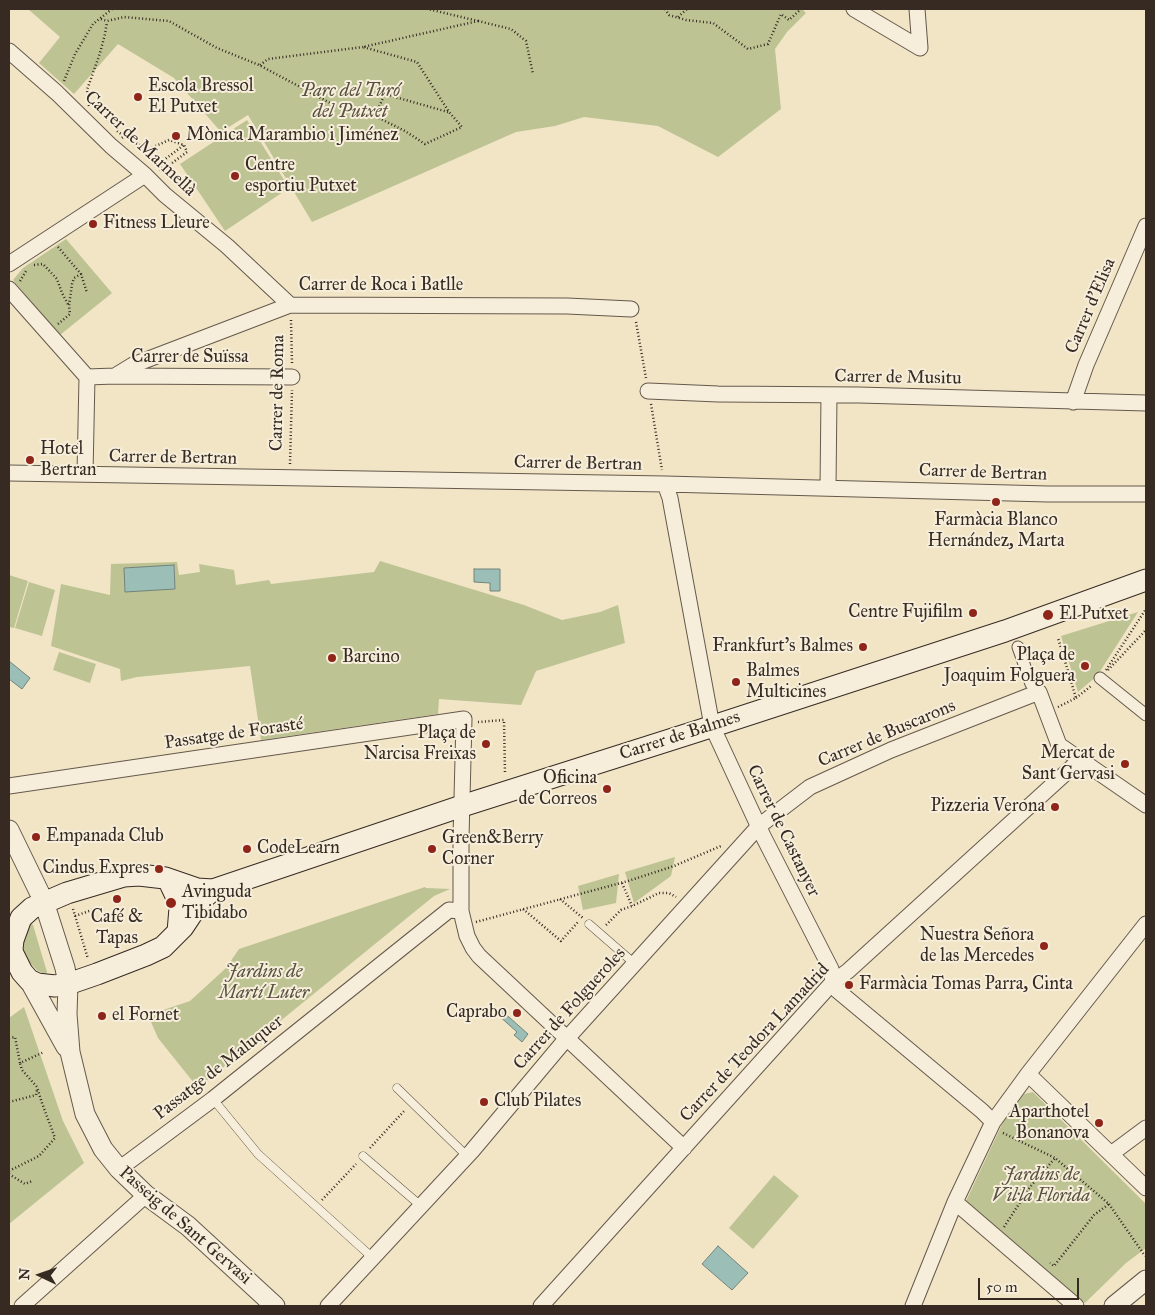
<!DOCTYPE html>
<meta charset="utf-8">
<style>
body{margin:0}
#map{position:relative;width:1155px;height:1315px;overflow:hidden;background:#f1e5c6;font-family:"IM FELL Great Primer",serif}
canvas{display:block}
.frame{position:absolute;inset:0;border:10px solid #362a23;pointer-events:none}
.north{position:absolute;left:15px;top:1250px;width:50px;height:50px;-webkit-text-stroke:4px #f6eeda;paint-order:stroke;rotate:273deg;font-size:14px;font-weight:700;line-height:20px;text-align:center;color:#362a23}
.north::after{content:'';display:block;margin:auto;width:18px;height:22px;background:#362a23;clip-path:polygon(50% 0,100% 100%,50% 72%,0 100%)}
.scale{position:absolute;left:978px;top:1278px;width:101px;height:22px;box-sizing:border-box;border:2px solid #362a23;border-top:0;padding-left:6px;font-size:15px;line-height:18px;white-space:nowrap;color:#362a23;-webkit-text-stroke:4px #f6eeda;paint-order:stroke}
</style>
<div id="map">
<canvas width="1155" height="1315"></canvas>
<div class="frame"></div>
<div class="north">N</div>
<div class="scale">50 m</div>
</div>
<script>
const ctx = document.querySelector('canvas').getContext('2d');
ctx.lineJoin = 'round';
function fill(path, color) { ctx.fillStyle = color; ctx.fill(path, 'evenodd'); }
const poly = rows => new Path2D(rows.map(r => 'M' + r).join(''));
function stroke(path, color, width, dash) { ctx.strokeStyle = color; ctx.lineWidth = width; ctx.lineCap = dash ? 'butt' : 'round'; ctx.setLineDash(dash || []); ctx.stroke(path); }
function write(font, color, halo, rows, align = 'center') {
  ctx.font = font + ' "IM FELL Great Primer",serif'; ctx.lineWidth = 4; ctx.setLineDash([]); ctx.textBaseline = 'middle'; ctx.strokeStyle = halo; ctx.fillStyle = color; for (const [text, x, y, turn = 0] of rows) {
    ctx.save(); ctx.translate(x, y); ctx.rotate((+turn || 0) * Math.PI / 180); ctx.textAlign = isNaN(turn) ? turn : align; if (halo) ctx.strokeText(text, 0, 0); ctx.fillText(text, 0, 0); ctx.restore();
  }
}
fill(poly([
 [28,9,802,9,806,13,787,32,775,49,781,109,718,157,658,126,584,117,555,126,516,132,312,222,248,115,221,132,174,78,118,44,74,94,39,63,60,37],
 [247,120,289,188,225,231,180,164],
 [66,239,112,293,60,335,13,280,23,268],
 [380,561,524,605,562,620,600,612,618,605,625,643,536,671,521,705,439,699,438,714,261,740,250,666,137,677,121,681,120,669,51,646,61,584,110,595,111,564,177,562,179,575,200,572,199,564,234,570,236,585,269,580,271,584,374,572],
 [9,575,28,581,14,628,9,627],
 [29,582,55,590,42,636,15,628],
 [1138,612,1097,676,1078,692,1061,636],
 [59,652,96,664,90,683,53,670],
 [675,857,671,876,634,903,625,872],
 [619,874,616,903,583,910,578,886],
 [425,887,426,888,450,889,434,896,198,1088,158,1038,148,1015,190,1001,226,968,239,949],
 [31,923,33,925,47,972,46,974,38,971,29,962,24,954,23,944,27,929],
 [24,1007,63,1121,84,1163,9,1224,9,1018],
 [1033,1092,1146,1204,1146,1248,1126,1263,1085,1303,966,1201,1005,1118,1024,1094],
 [774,1175,799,1196,753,1249,729,1228]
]), '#bdc393');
const water = poly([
 [174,565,175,589,125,592,124,568,174,565],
 [474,569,500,569,500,591,490,591,490,583,474,582,474,569],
 [9,661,30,678,22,689,9,679,9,661],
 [501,1010,528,1034,522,1042,514,1035,517,1032,497,1014,501,1010],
 [718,1246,748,1273,732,1290,702,1264,718,1246]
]);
fill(water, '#9bbfb7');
stroke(water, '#73837c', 1);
const service = poly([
 [589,924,635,964],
 [397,1088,467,1156],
 [213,1099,258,1154,374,1259],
 [363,1156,421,1206]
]);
const pedestrian = poly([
 [1018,647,1031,684,1039,692],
 [1100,678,1146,715]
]);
const minor = poly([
 [854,9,920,48],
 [917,9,920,48],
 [9,51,57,93,111,146,145,175,165,195,227,246,290,305],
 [9,264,145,175],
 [9,289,87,377],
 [115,376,133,365,290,305,567,306,631,309],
 [87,377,115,376,292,377],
 [648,391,718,394,859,395,1146,403],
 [1073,402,1086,365,1146,226],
 [9,473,665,484,1048,494,1146,494],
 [85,474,87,377],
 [665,484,670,498,712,726,763,836,831,969,833,982,838,991,982,1111,993,1122],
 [828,488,829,395],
 [9,786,464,719,461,838,461,911,467,936,473,948,479,956,684,1148],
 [1028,1074,1146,1188],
 [1111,1154,1146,1128],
 [119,1169,213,1099,449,910,461,911],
 [955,1202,1076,1306],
 [22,1306,146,1195],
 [328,1306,472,1151,561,1045,759,826,810,787,891,750,1039,692,1059,745,1146,805],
 [541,1306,833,982,848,971,1080,760],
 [913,1306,955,1202,993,1122,1028,1074,1146,924]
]);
const tertiary = poly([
 [9,830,44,902,65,968,68,984,67,1014,70,1052,85,1114,103,1149,119,1169,146,1195,188,1226,275,1306],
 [29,980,66,1047],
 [1114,1306,1146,1280]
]);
const secondary = poly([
 [168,879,178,900,180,908,178,932],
 [213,890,197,889,165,878,139,875,124,876,67,893,32,908,21,918,13,940,12,949,13,954,22,972,29,980,37,984,55,986,68,984,97,974,146,955,163,947,183,927,201,900,213,890,462,806,698,731,1005,631,1146,580]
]);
stroke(service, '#65594c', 9);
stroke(pedestrian, '#65594c', 13);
stroke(minor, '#65594c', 17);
stroke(tertiary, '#65594c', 21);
stroke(secondary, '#362a23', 23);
stroke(poly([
 [665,9,669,15,686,20,713,23,748,49,768,44,781,14,789,20,801,9],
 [678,17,687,9],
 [101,19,107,21,124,17,169,21,217,48,259,65,334,105,375,116,405,131,425,144,462,127,449,112,417,62,363,47,478,21,428,9],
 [478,21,511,29,526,41,533,74],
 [260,65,268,59,363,47],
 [64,81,75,54,93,24,112,9],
 [89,106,87,90,100,53,105,34,107,22],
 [375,116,384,96,388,95,448,112],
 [104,117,119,130],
 [117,131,124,136,122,138],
 [125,135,133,142,149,149,169,140,184,145,187,152,160,172],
 [160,171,164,160,184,145],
 [58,247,81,274,87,293],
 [34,265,43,264,57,279,62,293,69,306],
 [20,281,26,271],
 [291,320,292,364],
 [636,322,646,378],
 [58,324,70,314,69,306,72,284,74,278,81,274],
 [651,404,662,470],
 [290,464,292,390],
 [1106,670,1146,609],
 [1108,670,1146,630],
 [1076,698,1091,686],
 [1058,707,1076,698,1058,638],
 [478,722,504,720,505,774],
 [622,883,632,906],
 [560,899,583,918],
 [73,909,88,959],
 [523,909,561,941,578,922],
 [75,916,95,909],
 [476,922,628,881,674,866,721,846],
 [606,925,621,910,632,906,659,893,669,893,676,897],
 [9,1038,15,1037,20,1063,44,1052],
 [9,1102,36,1095,37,1089],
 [1003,1133,1055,1158],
 [370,1148,405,1110],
 [9,1171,39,1156,55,1138,42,1103,37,1087,22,1070,20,1063],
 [9,1174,25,1184,32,1181],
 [322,1200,356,1164],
 [1109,1204,1145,1256],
 [1004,1227,1030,1187,1055,1158,1109,1204,1094,1215,1054,1266,1050,1263]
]), '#362a23', 2.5, [1, 2.5]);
stroke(service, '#f6eeda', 8);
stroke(pedestrian, '#f6eeda', 11);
stroke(minor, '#f6eeda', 15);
stroke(tertiary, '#f6eeda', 19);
stroke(secondary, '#f6eeda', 21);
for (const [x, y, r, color] of [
 [138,97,5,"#8f2418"],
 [176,136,5,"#8f2418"],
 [235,176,5,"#8f2418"],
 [93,224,5,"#8f2418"],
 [30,460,5,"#8f2418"],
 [996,502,5,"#8f2418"],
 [973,613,5,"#8f2418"],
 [1048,615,6,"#8f2418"],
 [863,647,5,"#8f2418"],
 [332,658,5,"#8f2418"],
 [1085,666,5,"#8f2418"],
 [736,682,5,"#8f2418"],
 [486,744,5,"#8f2418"],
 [1125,764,5,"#8f2418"],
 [607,789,5,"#8f2418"],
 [1055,807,5,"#8f2418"],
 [36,837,5,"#8f2418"],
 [247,849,5,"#8f2418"],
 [432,849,5,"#8f2418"],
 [159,869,5,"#8f2418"],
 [117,899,5,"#8f2418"],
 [171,903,6,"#8f2418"],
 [1044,946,5,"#8f2418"],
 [849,985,5,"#8f2418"],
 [517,1013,5,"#8f2418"],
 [102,1016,5,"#8f2418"],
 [484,1102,5,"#8f2418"],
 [1099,1123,5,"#8f2418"]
]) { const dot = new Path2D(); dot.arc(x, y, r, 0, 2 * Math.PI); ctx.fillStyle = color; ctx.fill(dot); stroke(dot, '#f6eeda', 2); }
write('18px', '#362a23', '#f6eeda', [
 ["Escola Bressol",148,87],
 ["El Putxet",148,108],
 ["Mònica Marambio i Jiménez",186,136],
 ["Centre",245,166],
 ["esportiu Putxet",245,187],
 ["Fitness Lleure",103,224],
 ["Hotel",40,450],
 ["Bertran",40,471],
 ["Farmàcia Blanco",996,521,"center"],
 ["Hernández, Marta",996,542,"center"],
 ["Centre Fujifilm",963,613,"right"],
 ["El Putxet",1059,615],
 ["Frankfurt's Balmes",853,647,"right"],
 ["Plaça de",1075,656,"right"],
 ["Joaquim Folguera",1075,677,"right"],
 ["Barcino",342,658],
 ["Balmes",746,672],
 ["Multicines",746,693],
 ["Plaça de",476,734,"right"],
 ["Narcisa Freixas",476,755,"right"],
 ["Mercat de",1115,754,"right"],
 ["Sant Gervasi",1115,775,"right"],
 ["Oficina",597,779,"right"],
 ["de Correos",597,800,"right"],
 ["Pizzeria Verona",1045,807,"right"],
 ["Empanada Club",46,837],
 ["Green&Berry",442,839],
 ["Corner",442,860],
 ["CodeLearn",257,849],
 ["Cindus Expres",149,869,"right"],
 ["Avinguda",182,893],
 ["Tibidabo",182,914],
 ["Café &",117,918,"center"],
 ["Tapas",117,939,"center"],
 ["Nuestra Señora",1034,936,"right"],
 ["de las Mercedes",1034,957,"right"],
 ["Farmàcia Tomas Parra, Cinta",859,985],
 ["Caprabo",507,1013,"right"],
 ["el Fornet",112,1016],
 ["Club Pilates",494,1102],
 ["Aparthotel",1089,1113,"right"],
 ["Bonanova",1089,1134,"right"]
], 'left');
write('italic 18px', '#58503f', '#f6eeda', [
 ["Parc del Turó",350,92],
 ["del Putxet",350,113],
 ["Jardins de",264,973],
 ["Martí Luter",264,994],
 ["Jardins de",1041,1176],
 ["Vil·la Florida",1041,1197]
]);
write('18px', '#362a23', '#f6eeda', [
 ["Carrer de Marmellà",140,144,43],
 ["Carrer de Roca i Batlle",381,286],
 ["Carrer d'Elisa",1091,306,-67],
 ["Carrer de Suïssa",190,358],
 ["Carrer de Musitu",898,378,1],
 ["Carrer de Roma",278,393,-89],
 ["Carrer de Bertran",173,458,1],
 ["Carrer de Bertran",578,464,1],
 ["Carrer de Bertran",983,473,2],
 ["Passatge de Forasté",234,734,-8],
 ["Carrer de Buscarons",887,734,-23],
 ["Carrer de Balmes",680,736,-18],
 ["Carrer de Castanyer",783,831,64],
 ["Carrer de Folgueroles",570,1009,-48],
 ["Carrer de Teodora Lamadrid",755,1043,-47],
 ["Passatge de Maluquer",219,1068,-38],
 ["Passeig de Sant Gervasi",185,1226,41]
]);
</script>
